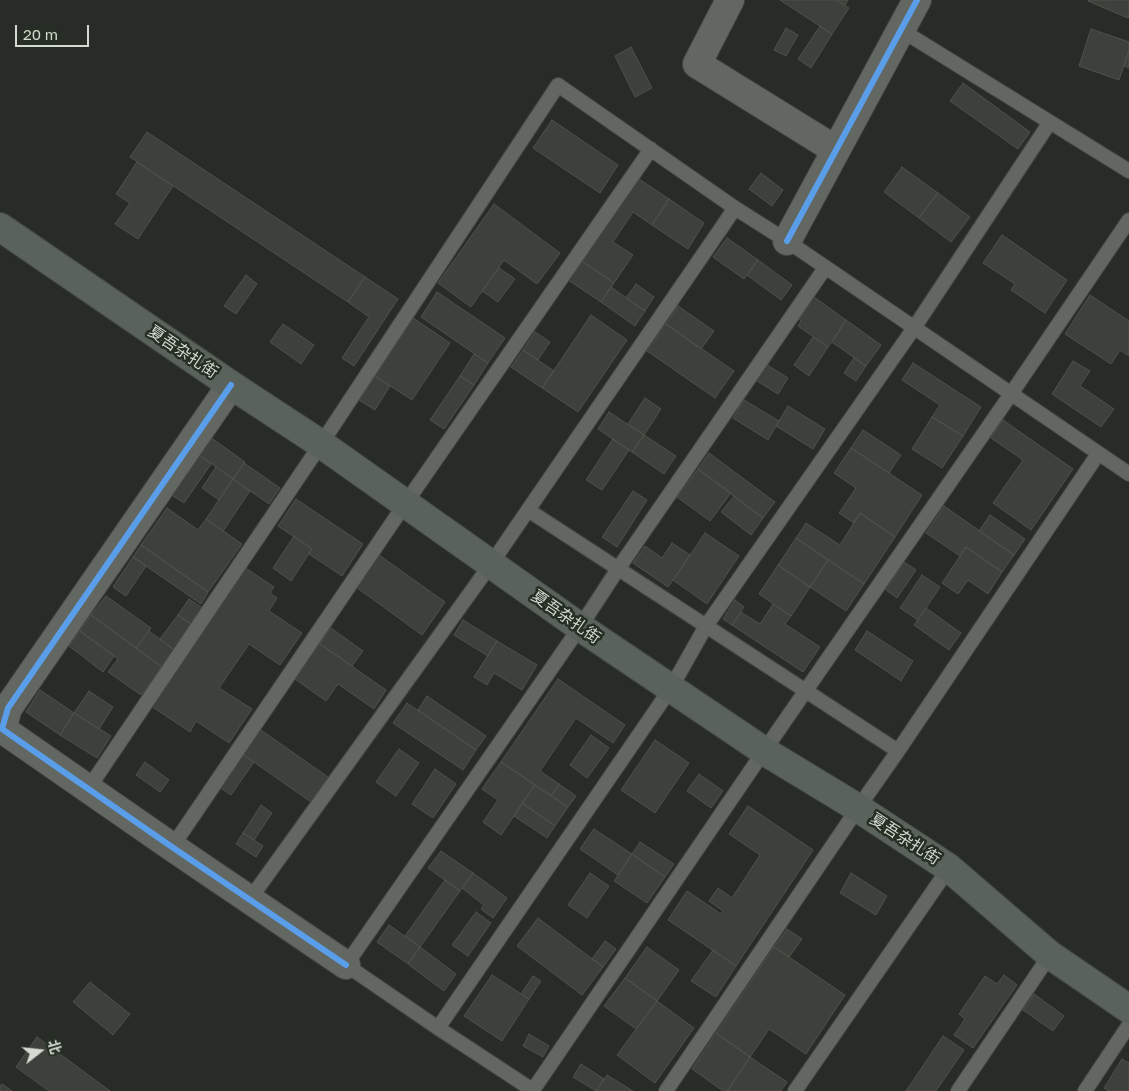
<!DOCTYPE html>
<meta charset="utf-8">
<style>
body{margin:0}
#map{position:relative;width:1129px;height:1091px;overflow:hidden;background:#272c26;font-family:"Golos Text","Noto Sans SC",sans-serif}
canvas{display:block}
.north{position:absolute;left:15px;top:1026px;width:50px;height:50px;-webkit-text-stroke:4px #262f23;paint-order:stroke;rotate:74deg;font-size:14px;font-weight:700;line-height:20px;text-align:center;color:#d4dad2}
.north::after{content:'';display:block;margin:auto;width:18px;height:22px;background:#d4dad2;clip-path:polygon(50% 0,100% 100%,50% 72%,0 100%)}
.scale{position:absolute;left:15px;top:25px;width:74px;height:22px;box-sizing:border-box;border:2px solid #d4dad2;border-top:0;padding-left:6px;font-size:15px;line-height:18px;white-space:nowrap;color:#d4dad2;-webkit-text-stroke:4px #262f23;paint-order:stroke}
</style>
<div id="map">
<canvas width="1129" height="1091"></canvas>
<div class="north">北</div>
<div class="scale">20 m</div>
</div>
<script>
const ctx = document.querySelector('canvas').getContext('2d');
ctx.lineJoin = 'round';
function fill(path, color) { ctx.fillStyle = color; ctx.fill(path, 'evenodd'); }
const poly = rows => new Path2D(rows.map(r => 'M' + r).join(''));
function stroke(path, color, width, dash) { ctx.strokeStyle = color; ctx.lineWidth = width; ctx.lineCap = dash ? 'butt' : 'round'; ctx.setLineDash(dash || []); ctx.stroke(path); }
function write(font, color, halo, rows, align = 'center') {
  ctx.font = font + ' "Golos Text","Noto Sans SC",sans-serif'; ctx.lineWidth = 5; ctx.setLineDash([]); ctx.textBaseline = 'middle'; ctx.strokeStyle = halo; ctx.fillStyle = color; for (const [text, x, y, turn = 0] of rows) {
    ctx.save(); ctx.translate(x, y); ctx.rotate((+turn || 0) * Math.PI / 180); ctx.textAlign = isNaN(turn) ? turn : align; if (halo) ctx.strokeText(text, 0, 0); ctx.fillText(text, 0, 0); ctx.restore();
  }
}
const building = poly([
 [780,0,836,0,849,8,832,34,780,0],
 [836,0,848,0,845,5,836,0],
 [1089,0,1129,0,1129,15,1128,18,1088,1,1089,0],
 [820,26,832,34,811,68,798,59,820,26],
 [786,28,798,35,786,56,774,50,786,28],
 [1091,29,1129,42,1129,50,1119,80,1079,66,1091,29],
 [631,47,652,88,635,97,615,56,631,47],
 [1129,50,1129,68,1124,66,1129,50],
 [963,83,1030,132,1018,149,950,101,963,83],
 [552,120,618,165,600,193,533,148,552,120],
 [147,132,365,277,348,302,130,157,147,132],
 [137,162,173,186,138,239,115,224,130,203,116,194,137,162],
 [902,167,938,193,919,218,884,192,902,167],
 [761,173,783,190,772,206,749,189,761,173],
 [636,177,669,199,652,225,633,212,613,242,633,255,614,283,580,260,636,177],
 [938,193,970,217,951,242,919,218,938,193],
 [669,199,704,223,688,249,652,225,669,199],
 [494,204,560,253,537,284,504,260,471,307,438,283,494,204],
 [1002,235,1067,280,1045,313,1011,290,1015,284,983,263,1002,235],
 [727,238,758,260,744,279,713,257,727,238],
 [580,260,614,283,601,302,568,280,580,260],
 [758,260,792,285,781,300,747,275,758,260],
 [499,268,515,279,498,302,482,291,499,268],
 [246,275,257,284,236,314,224,306,246,275],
 [365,277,398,299,354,366,342,358,369,317,348,302,365,277],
 [636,284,654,297,645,311,626,298,636,284],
 [611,287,645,311,635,326,601,302,611,287],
 [437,292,505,338,488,363,421,317,437,292],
 [1090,295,1129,321,1129,356,1120,350,1111,364,1065,334,1090,295],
 [814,297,846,320,828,347,798,326,801,321,799,319,814,297],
 [678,306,714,331,701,349,666,324,678,306],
 [591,315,627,340,578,412,542,388,591,315],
 [413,318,450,343,412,400,375,376,413,318],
 [846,320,881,345,866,366,832,342,846,320],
 [283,324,314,345,301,364,270,342,283,324],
 [666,324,734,371,715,398,647,351,666,324],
 [535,332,550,342,538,360,523,350,535,332],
 [813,337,828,347,809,376,794,365,813,337],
 [523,350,554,371,542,388,511,367,523,350],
 [474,354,488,363,474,385,460,376,474,354],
 [854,358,866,366,856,381,844,373,854,358],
 [1073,361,1090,371,1080,386,1114,409,1101,427,1052,394,1073,361],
 [764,363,788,378,778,394,754,379,764,363],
 [913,363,981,407,963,436,932,417,940,405,902,380,913,363],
 [375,376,390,386,375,410,359,400,375,376],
 [460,376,474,385,444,429,430,420,460,376],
 [645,398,661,409,644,435,628,424,645,398],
 [744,400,779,421,768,440,733,418,744,400],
 [788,406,825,429,813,449,776,426,788,406],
 [609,412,644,435,632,452,598,429,609,412],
 [932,417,963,436,942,468,912,449,932,417],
 [1003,420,1073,469,1031,530,993,503,1023,460,991,438,1003,420],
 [863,430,901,455,889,473,851,448,863,430],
 [644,435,676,456,664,474,632,452,644,435],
 [210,437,245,462,233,479,198,454,210,437],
 [613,439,629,450,602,490,586,480,613,439],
 [851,448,922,495,895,537,860,513,854,523,839,513,856,488,834,473,851,448],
 [709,453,775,502,763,518,698,469,709,453],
 [198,454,211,464,184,503,170,494,198,454],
 [244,463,280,488,269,504,233,479,244,463],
 [216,467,233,479,219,500,202,488,216,467],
 [698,469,731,493,710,521,677,497,698,469],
 [233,479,250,491,223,531,206,519,233,479],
 [633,491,647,500,617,547,602,537,633,491],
 [734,496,763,518,751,535,721,512,734,496],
 [296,499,363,544,342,576,309,554,312,549,278,526,296,499],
 [944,506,1014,555,1002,572,966,547,960,556,926,533,944,506],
 [167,508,198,530,206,519,242,544,208,592,141,545,167,508],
 [860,513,895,537,864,584,796,538,806,523,840,545,860,513],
 [990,515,1025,539,1014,555,979,531,990,515],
 [705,533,739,556,707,604,673,580,705,533],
 [294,536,312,549,291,581,273,568,294,536],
 [796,538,828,560,810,587,778,565,796,538],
 [672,543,690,555,668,587,633,563,645,546,662,558,672,543],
 [141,545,208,592,201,604,133,557,141,545],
 [966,547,1002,572,988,594,968,580,958,594,942,583,966,547],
 [379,555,445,602,422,635,356,587,379,555],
 [133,557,146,566,126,596,113,587,133,557],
 [828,560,864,584,846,611,810,587,828,560],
 [904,562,916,570,897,598,886,590,904,562],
 [778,565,810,587,791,616,759,594,778,565],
 [244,567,274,587,270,593,277,598,269,611,302,633,280,665,249,644,219,688,252,709,229,743,196,721,190,732,151,706,244,567],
 [922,575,940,587,918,620,900,608,922,575],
 [106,596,151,628,136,648,91,615,106,596],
 [189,599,204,609,192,625,178,615,189,599],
 [735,600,744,607,732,625,723,619,735,600],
 [773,604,791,616,785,624,820,647,803,672,732,625,741,612,760,624,773,604],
 [926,608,961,633,949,650,914,625,926,608],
 [91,615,162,667,141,695,108,672,118,659,80,631,91,615],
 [178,615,192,625,174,650,160,639,178,615],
 [463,620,497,641,488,656,454,635,463,620],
 [331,628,363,651,352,666,320,644,331,628],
 [80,631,114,656,103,672,69,646,80,631],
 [149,631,174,650,162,667,136,648,149,631],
 [867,631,913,661,901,681,855,650,867,631],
 [497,641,537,665,522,690,494,673,487,685,474,677,497,641],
 [317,642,386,690,374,709,338,684,326,701,292,677,317,642],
 [558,679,625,725,613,743,576,718,540,771,559,784,551,796,501,762,558,679],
 [40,690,74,713,60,735,26,712,40,690],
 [89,691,113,707,99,729,74,713,89,691],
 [427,696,486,736,476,750,418,710,427,696],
 [407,703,476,750,463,770,393,723,407,703],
 [74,713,111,736,97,758,60,735,74,713],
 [258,728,328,777,311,802,241,753,258,728],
 [591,735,609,748,587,778,570,765,591,735],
 [655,740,689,763,655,813,621,790,655,740],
 [399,749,419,763,396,796,376,782,399,749],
 [241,753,254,762,231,795,218,786,241,753],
 [145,762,169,780,160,792,136,775,145,762],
 [501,762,535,785,501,835,483,822,498,800,482,789,501,762],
 [435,769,456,784,433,818,412,804,435,769],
 [699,774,723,791,711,808,687,791,699,774],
 [559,784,576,796,568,807,551,796,559,784],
 [535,785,568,807,555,826,522,803,535,785],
 [522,803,555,826,547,838,514,816,522,803],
 [261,805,272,813,254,840,243,833,261,805],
 [748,806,813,850,736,966,668,920,687,891,721,914,723,911,709,901,718,888,732,898,760,855,729,834,748,806],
 [594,829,632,854,618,875,580,849,594,829],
 [243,833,263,846,256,857,236,844,243,833],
 [640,842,674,864,665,877,632,854,640,842],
 [441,851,473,873,460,891,428,868,441,851],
 [632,854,665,877,647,903,614,881,632,854],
 [473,873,507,898,493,918,481,909,484,905,462,888,473,873],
 [590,873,609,886,587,918,568,905,590,873],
 [851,873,887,896,876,915,840,893,851,873],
 [445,880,460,891,420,947,405,936,445,880],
 [476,912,491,923,468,956,452,945,476,912],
 [538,918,603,967,582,995,517,946,538,918],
 [389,925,420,947,408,964,377,942,389,925],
 [787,929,802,939,789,957,774,947,787,929],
 [605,941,616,949,603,967,592,959,605,941],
 [420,947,456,974,444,991,408,964,420,947],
 [647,947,679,970,657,1001,625,978,647,947],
 [774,947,845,995,806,1054,769,1029,750,1057,716,1033,774,947],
 [713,950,736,966,716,997,691,981,713,950],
 [492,975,529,999,502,1041,464,1016,492,975],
 [1004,975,1017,985,973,1048,954,1035,965,1019,959,1014,985,976,997,984,1004,975],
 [533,976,541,981,529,999,521,994,533,976],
 [625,978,657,1001,636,1029,604,1006,625,978],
 [90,982,130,1014,113,1035,73,1002,90,982],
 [1034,994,1064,1016,1053,1031,1023,1010,1034,994],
 [657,1001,694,1028,655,1083,617,1055,657,1001],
 [716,1033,750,1057,727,1091,723,1091,692,1069,716,1033],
 [529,1034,549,1046,543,1057,523,1046,529,1034],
 [943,1036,964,1050,936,1091,906,1091,943,1036],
 [37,1037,110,1091,49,1091,16,1067,37,1037],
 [750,1057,787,1082,781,1091,727,1091,750,1057],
 [1122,1059,1129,1063,1129,1091,1108,1091,1104,1088,1122,1059],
 [581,1064,604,1079,596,1091,573,1077,581,1064],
 [607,1075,633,1091,596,1091,607,1075],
 [2,1084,12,1091,0,1091,0,1087,2,1084]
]);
fill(building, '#3e413b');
stroke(building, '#4f514b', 1);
const service = poly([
 [901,30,1129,171],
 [528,510,898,751],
 [88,789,321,444,558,85,735,208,787,241,1129,474],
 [172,847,405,504,651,149],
 [250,899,491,564,735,208],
 [438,1028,671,688,706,626,914,328,1050,122],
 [533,1090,764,751,1011,394,1129,220],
 [534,1091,438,1028,346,965,580,627,618,569,825,268],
 [666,1091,858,808,898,751,1098,454],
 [795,1091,949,868],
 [958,1091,1050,955],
 [1085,1091,1129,1025]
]);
const minor = poly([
 [730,0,697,64,836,150],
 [787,241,917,0],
 [231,385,8,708,2,729,172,847,346,965]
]);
const secondary = poly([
 [0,227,231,385,321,444,580,627,764,751,858,808,949,868,1050,955,1129,1009]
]);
stroke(service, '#444742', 16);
stroke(minor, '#444742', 30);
stroke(secondary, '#444742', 30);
stroke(service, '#636762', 14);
stroke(minor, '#636762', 28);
stroke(secondary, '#5a625c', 28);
stroke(poly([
 [787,241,917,0],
 [231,385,8,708,2,729,172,847,346,965]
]), '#5a9eea', 6);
write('16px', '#d4dad2', '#262f23', [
 ["夏吾杂扎街",183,352,34],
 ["夏吾杂扎街",566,617,35],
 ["夏吾杂扎街",905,839,33]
]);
</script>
